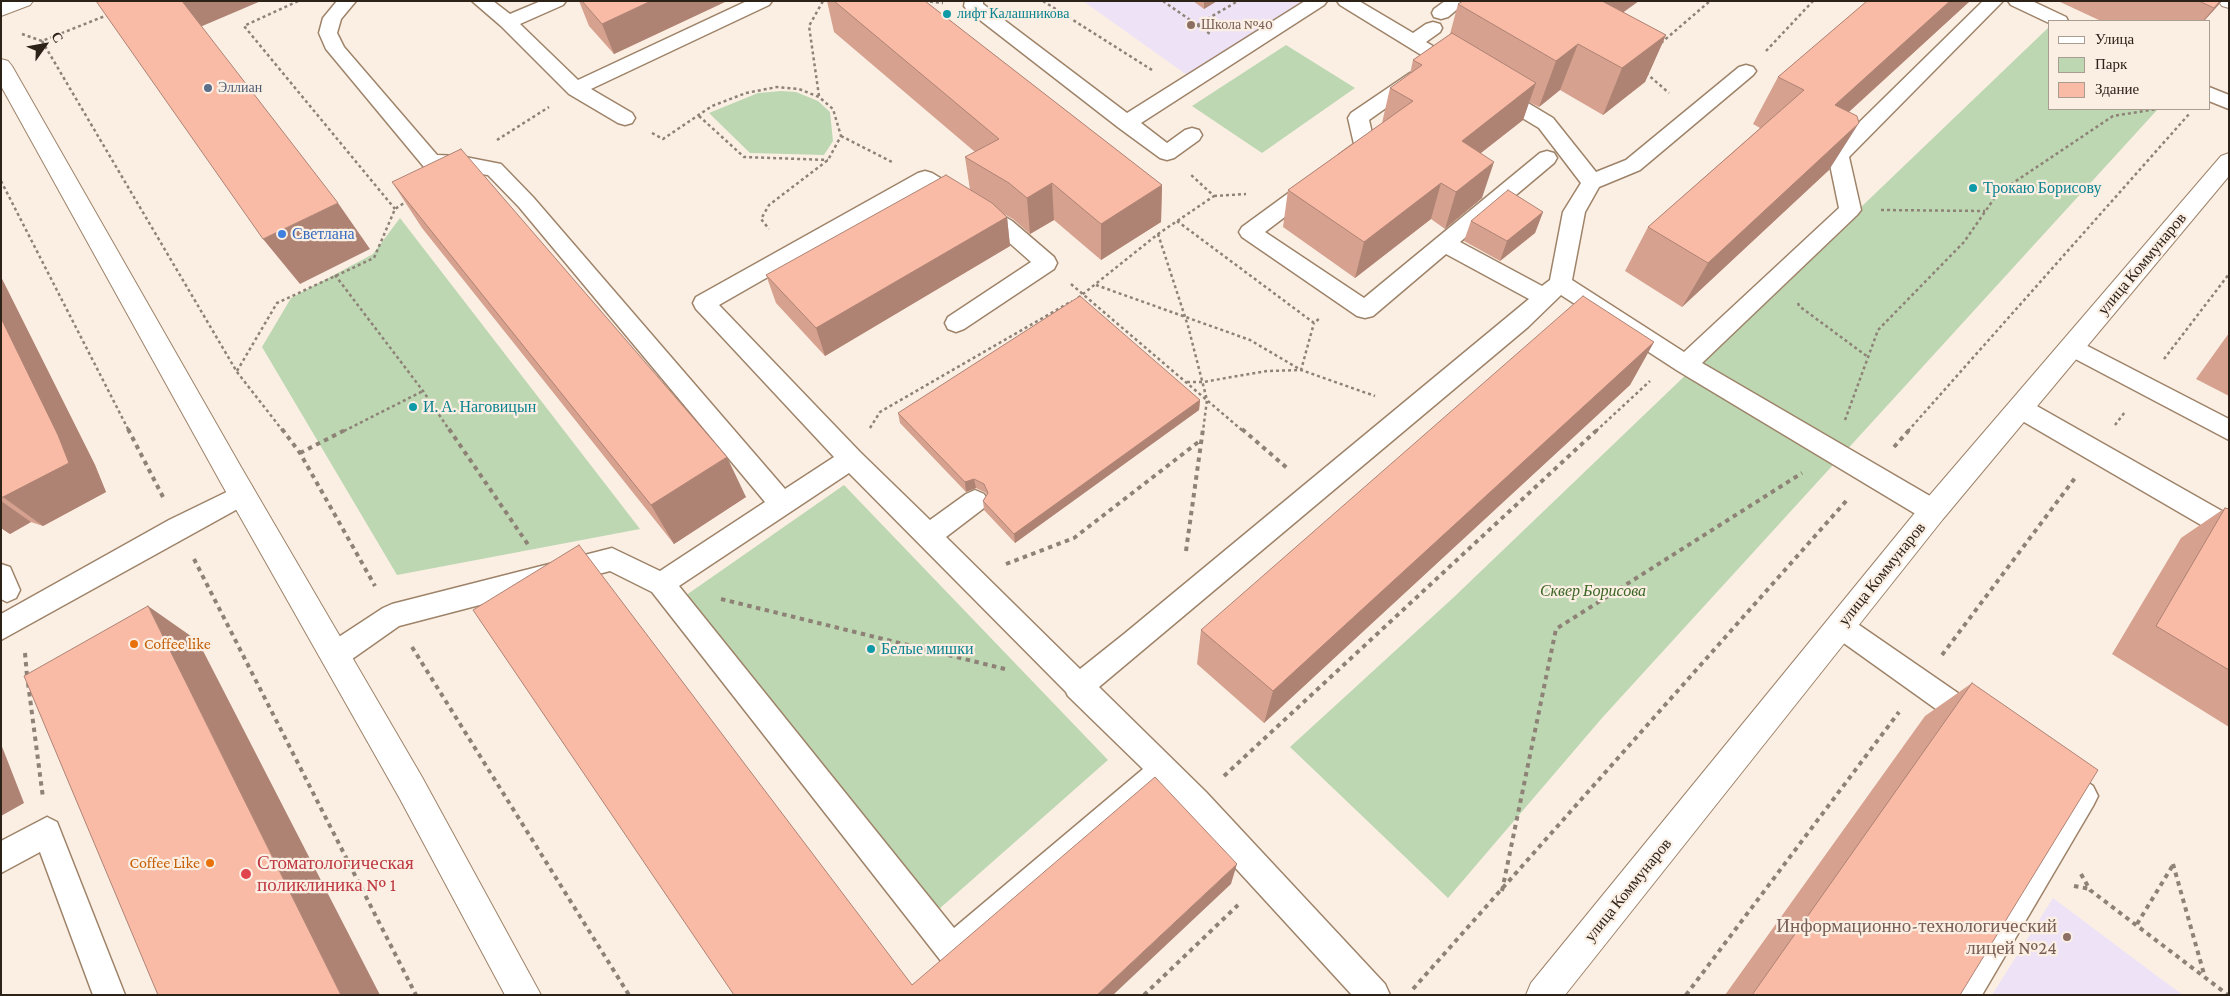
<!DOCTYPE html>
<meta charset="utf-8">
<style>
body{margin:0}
#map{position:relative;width:2230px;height:996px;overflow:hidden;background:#fbefe4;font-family:"Crimson Pro",serif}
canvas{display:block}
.frame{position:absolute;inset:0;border:2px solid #2d2217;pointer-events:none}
.legend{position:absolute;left:2048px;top:20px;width:162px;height:90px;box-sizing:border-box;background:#fbefe4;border:1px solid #a99d92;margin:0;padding:6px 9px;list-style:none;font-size:15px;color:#2d2217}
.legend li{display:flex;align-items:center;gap:10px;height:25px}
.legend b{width:25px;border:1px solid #a99d92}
.north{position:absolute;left:20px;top:20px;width:50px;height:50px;-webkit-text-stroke:4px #fbefe4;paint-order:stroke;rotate:58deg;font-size:14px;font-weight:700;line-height:20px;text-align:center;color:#2d2217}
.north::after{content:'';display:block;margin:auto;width:18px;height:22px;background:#2d2217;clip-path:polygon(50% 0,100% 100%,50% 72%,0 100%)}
</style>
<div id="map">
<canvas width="2230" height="996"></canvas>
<div class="frame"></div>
<ul class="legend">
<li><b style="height:6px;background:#fff"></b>Улица</li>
<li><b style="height:14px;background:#bdd7b2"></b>Парк</li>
<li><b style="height:14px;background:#f9bba6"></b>Здание</li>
</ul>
<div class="north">С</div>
</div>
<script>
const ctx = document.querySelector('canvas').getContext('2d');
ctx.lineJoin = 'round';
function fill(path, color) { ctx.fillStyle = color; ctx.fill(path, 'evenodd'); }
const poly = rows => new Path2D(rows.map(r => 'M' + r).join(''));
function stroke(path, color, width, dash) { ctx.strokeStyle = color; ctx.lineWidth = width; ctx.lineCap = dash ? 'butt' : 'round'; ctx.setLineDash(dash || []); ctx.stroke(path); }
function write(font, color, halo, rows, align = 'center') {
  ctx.font = font + ' "Crimson Pro",serif'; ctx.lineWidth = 4.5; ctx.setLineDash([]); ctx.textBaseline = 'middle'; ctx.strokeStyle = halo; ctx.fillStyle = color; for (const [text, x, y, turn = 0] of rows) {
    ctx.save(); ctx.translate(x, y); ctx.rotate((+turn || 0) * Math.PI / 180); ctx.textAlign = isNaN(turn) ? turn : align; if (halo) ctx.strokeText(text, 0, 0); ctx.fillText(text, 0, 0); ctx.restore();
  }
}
fill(poly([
 [1083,1,1304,1,1187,75],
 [2053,898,2157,976,2183,995,1992,995]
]), '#eee2f7');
fill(poly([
 [2049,27,2049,109,2158,109,1602,718,1448,898,1290,747,1454,597],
 [1286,45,1355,88,1262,153,1192,106],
 [781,91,796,92,818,101,830,112,833,141,824,155,750,153,709,113,758,93],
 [400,218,640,529,397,575,262,347,291,298,373,254],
 [844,485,1108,760,939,909,682,598]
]), '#bdd7b2');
const lane = poly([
 [337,1,356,1,341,19,337,33,344,47,437,155,460,156,501,164,533,197,785,489,834,457,696,309,693,303,696,297,918,173,925,171,932,173,1012,221,1054,257,1057,263,1054,269,964,329,956,332,948,329,945,323,948,317,1031,262,996,231,925,187,719,305,860,452,930,520,966,494,975,490,984,494,988,501,984,508,946,537,1080,669,1124,634,1529,299,1446,254,1373,316,1365,318,1357,316,1242,237,1239,232,1242,227,1305,181,1312,179,1319,181,1322,186,1319,191,1265,232,1364,298,1540,153,1547,151,1554,153,1557,158,1554,163,1460,242,1542,286,1550,280,1563,212,1581,183,1539,128,1489,98,1486,93,1489,88,1496,87,1503,88,1553,118,1596,172,1626,160,1739,67,1746,65,1753,67,1756,71,1753,75,1640,170,1599,187,1585,212,1572,280,1684,352,1839,208,1828,155,1831,150,1983,1,2003,1,1849,157,1861,210,1857,215,1702,363,1942,503,1946,511,1942,519,1933,522,1924,519,1678,371,1561,295,1528,327,1099,687,1206,792,1385,984,1390,995,1352,995,1163,789,963,961,952,966,941,961,652,592,610,571,399,626,345,664,335,667,325,664,321,655,325,646,383,608,392,604,612,548,660,571,765,502,519,207,488,175,424,167,326,49,319,33,323,18,337,1],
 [849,473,1066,692,1068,696,1143,769,954,928,679,586,849,473],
 [472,1,493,1,510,14,541,1,566,1,563,5,520,24,578,80,747,1,772,1,769,5,591,89,632,113,635,118,632,123,625,125,618,123,569,94,501,26,472,1],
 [965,1,983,1,983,4,1127,113,1305,1,1327,1,1324,5,1141,123,1167,143,1185,130,1192,128,1199,130,1202,135,1199,140,1174,158,1167,160,1160,158,1119,128,967,10,964,6,965,1],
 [1337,1,1359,1,1413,33,1426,24,1433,22,1440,24,1442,28,1440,32,1426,42,1463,64,1466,68,1463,72,1456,74,1449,72,1340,5,1337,1],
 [1445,1,1467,1,1448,17,1441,19,1434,17,1432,13,1434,9,1445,1],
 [2008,1,2032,1,2066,17,2068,21,2049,21,2049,23,2011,5,2008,1],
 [1417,71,1424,73,1427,77,1424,81,1369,120,1375,146,1372,151,1353,165,1346,167,1339,165,1336,160,1339,155,1354,144,1348,118,1351,113,1410,73,1417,71],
 [2209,87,2229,95,2229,109,2209,101,2209,87],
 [2072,338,2229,419,2229,440,2064,353,2061,347,2064,341,2072,338],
 [2020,399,2028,401,2229,515,2229,539,2220,536,2012,415,2008,408,2012,401,2020,399],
 [243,484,252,487,255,494,252,501,1,640,1,614,169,520,243,484],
 [1,564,10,567,20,590,16,598,7,602,1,599,1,564],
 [1840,614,1849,618,1984,711,1988,720,1984,729,1974,733,1964,729,1831,634,1827,626,1831,618,1840,614],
 [2056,763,2066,767,2093,786,2098,796,2093,806,1982,995,1948,995,1953,984,2064,800,2046,787,2042,777,2046,767,2056,763],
 [47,817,57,822,125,995,93,995,40,852,1,873,1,841,47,817]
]);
const secondary = poly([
 [2218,1,2229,1,2229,8,2222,6,2218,1],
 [1,59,8,61,12,66,241,467,422,777,541,995,505,995,400,799,221,483,1,86,1,59],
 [2229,153,2229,176,1943,519,1565,995,1526,995,1531,983,1923,503,2221,156,2229,153]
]);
const primary = poly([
 [4,1,33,1,30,5,1,16,1,3,4,1]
]);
stroke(lane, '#9e8369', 3);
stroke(secondary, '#9e8369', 2);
stroke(primary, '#9e8369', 2);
stroke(poly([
 [298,1,244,26,395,209],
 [924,1,943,3],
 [1043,1,1152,70],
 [1163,1,1210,34],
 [1197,25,1238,1],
 [22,34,42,41,110,14],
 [42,41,237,372,283,431],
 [1661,43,1710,1],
 [1766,51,1813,1],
 [1646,73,1669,93],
 [819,96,809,26,823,1],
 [699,116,744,157,828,160],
 [652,133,663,139,712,106,746,93,777,87,799,89,819,97,833,109,841,136,828,160,769,205,761,219,769,229],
 [841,136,892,162],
 [497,140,549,107],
 [1,181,129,431],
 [1214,196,1246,194],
 [1881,210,1985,211],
 [1177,221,1314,323,1320,318],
 [1158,234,1188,326,1207,400,1203,431],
 [335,275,423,391,450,431],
 [1071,284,1243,431],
 [1096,285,1250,340,1301,370,1314,323],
 [1078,298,1158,234,1214,196,1190,174],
 [1798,303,1799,306,1868,357],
 [2164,359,2229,274],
 [237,371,277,303,374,258,395,209,407,201],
 [1187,382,1203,382,1267,371,1301,370,1375,396],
 [1845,420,1878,330,1964,242,1998,193,2113,116,2157,109],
 [2115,425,2125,412],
 [870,428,880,412,1072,301],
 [344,431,423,391],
 [1596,431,1650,381],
 [1908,431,2190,113]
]), '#8e8277', 2.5, [3, 3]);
stroke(poly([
 [128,429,163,497],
 [282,429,300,453,375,586],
 [449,429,529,546],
 [1242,429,1287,468],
 [1894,447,1910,429],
 [300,453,347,429],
 [1186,551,1203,429],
 [194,559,416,995],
 [1006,564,1074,538,1201,440],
 [721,599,1009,670],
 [412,647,629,995],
 [25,653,27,676],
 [1942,655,2075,478],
 [28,683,43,798],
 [1224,776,1598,429],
 [2173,864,2204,974],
 [2081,874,2090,890,2228,995],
 [2074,886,2090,889],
 [1502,891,1556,629,1802,473],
 [2137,924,2173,865],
 [1413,989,1847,500],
 [1144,995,1238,905],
 [1686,995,1899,712]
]), '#8e8277', 4, [4.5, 4.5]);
fill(lane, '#fff');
fill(secondary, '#fff');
fill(primary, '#fff');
fill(poly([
 [579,1,727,1,614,54,589,26],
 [827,1,925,1,1162,185,1161,222,1101,260,1054,220,1030,234,1013,219,1004,214,1007,217,1010,246,825,356,776,303,766,275,970,190,965,157,975,152,834,32],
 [1193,1,1217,1,1204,9],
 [1867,1,1970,1,1849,112,1829,170,1682,307,1625,271,1648,227,1760,128,1753,124,1778,77],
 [2058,1,2222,1,2204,21,2101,21],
 [1458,4,1623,12,1666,35,1645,82,1603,115,1560,90,1539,107,1529,102,1523,120,1481,153,1482,198,1445,229,1431,219,1355,278,1283,227,1288,190,1382,123,1390,88,1410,74,1413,60,1450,34],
 [392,182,746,497,674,544,422,228],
 [1543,212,1535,233,1500,261,1464,241,1471,221],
 [1,277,95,465,106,492,43,526,31,522,10,534,1,528],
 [2229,333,2229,396,2196,379],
 [1654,342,1630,385,1264,723,1197,664,1201,630],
 [1200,400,1199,410,1015,543,984,510,983,501,987,495,986,493,976,488,966,492,900,423,898,413],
 [2225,508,2229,509,2229,727,2112,654,2181,538],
 [1972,683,1960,995,1725,995,1925,716]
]), '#d6a18f');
fill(poly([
 [181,1,261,1,200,27],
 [651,1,727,1,614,54,602,24],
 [1204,1,1217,1,1204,9],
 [1595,1,1639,1,1578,45],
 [1950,1,1970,1,1806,151,1835,105],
 [2220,1,2222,1,2204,21,2203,21],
 [1666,35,1645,82,1603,115,1622,68],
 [1578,44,1560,90,1539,107,1556,61],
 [1536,83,1523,120,1450,177,1462,141],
 [1859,123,1829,170,1682,307,1708,263],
 [1494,162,1482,198,1445,229,1456,192],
 [1052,183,1054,220,1030,234,1027,198],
 [1441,183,1431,219,1355,278,1364,242],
 [1162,185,1161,222,1101,260,1101,224],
 [338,203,370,249,300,284,263,239],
 [1543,212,1535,233,1500,261,1507,241],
 [1007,217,1010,246,825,356,816,328],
 [1,277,95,465,106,492,43,526,3,497],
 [1654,342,1630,385,1264,723,1273,691],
 [1200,400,1199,410,1015,543,1014,534],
 [727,457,746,497,674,544,651,505],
 [974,479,976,488,966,492,965,482],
 [1,501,31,522,10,534,1,528],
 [148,606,198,641,380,995,341,995],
 [1,744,24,803,1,816],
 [1237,864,1231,884,1113,995,1097,995]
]), '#ae8374');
const building = poly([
 [96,1,182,1,338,203,263,239,96,1],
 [582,1,651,1,602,24,582,1],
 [834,1,925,1,1162,185,1101,224,1052,183,1027,198,1009,183,965,157,999,139,834,1],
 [1463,1,1602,1,1666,35,1622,68,1578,44,1556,61,1458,4,1463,1],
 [1867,1,1950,1,1835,105,1857,116,1859,123,1708,263,1648,227,1804,90,1778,77,1867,1],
 [2199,1,2220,1,2214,8,2199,1],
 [1452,33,1536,83,1462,141,1494,162,1456,192,1441,183,1364,242,1288,190,1413,101,1390,88,1422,65,1413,60,1452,33],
 [461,149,727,457,651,505,392,182,461,149],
 [946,175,992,203,1007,217,816,328,766,275,946,175],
 [1508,190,1543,212,1507,241,1471,221,1508,190],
 [1080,296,1200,400,1014,534,983,501,988,493,984,484,974,479,965,482,898,413,1080,296],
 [1583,296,1654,342,1273,691,1201,630,1583,296],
 [1,318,58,435,69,463,3,497,1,497,1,318],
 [2225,508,2229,509,2229,670,2156,626,2225,508],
 [579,545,912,985,1155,777,1237,864,1097,995,734,995,473,610,579,545],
 [148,606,338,989,341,995,158,995,24,676,148,606],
 [1972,683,2098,770,1960,995,1752,995,1972,683]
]);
fill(building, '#f9bba6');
stroke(building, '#ae8374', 1);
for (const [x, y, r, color] of [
 [947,14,5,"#0f9aa8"],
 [1191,25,5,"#8d6e63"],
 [208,88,5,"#5c6f8a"],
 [1973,188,5,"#0f9aa8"],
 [282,234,5,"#3f7fe0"],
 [413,407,5,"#0f9aa8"],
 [134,644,5,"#e8710a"],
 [871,649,5,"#0f9aa8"],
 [210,863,5,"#e8710a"],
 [246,874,6,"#e0444e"],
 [2067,937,5,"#8d6e63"]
]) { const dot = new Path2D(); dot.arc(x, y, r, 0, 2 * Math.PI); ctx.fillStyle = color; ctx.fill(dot); stroke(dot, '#fbefe4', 2); }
write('14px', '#0d838f', '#fbefe4', [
 ["лифт Калашникова",957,14]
], 'left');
write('14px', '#785e54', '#fbefe4', [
 ["Школа №40",1201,25]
], 'left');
write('14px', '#4e5e75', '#fbefe4', [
 ["Эллиан",218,88]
], 'left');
write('16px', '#0d838f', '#fbefe4', [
 ["Трокаю Борисову",1983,188],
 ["И. А. Наговицын",423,407],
 ["Белые мишки",881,649]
], 'left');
write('16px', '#366cbe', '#fbefe4', [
 ["Светлана",292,234]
], 'left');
write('16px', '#2d2217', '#fbefe4', [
 ["улица Коммунаров",2142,264,-50],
 ["улица Коммунаров",1882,574,-51],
 ["улица Коммунаров",1628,890,-51]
]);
write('italic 16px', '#3a6523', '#fbefe4', [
 ["Сквер Борисова",1593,591]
]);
write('16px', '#c56008', '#fbefe4', [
 ["Coffee like",144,644],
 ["Coffee Like",200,863,"right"]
], 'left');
write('19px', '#be3a42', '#fbefe4', [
 ["Стоматологическая",257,863],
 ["поликлиника № 1",257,885]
], 'left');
write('19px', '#785e54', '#fbefe4', [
 ["Информационно-технологический",2057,926],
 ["лицей №24",2057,948]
], 'right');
</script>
